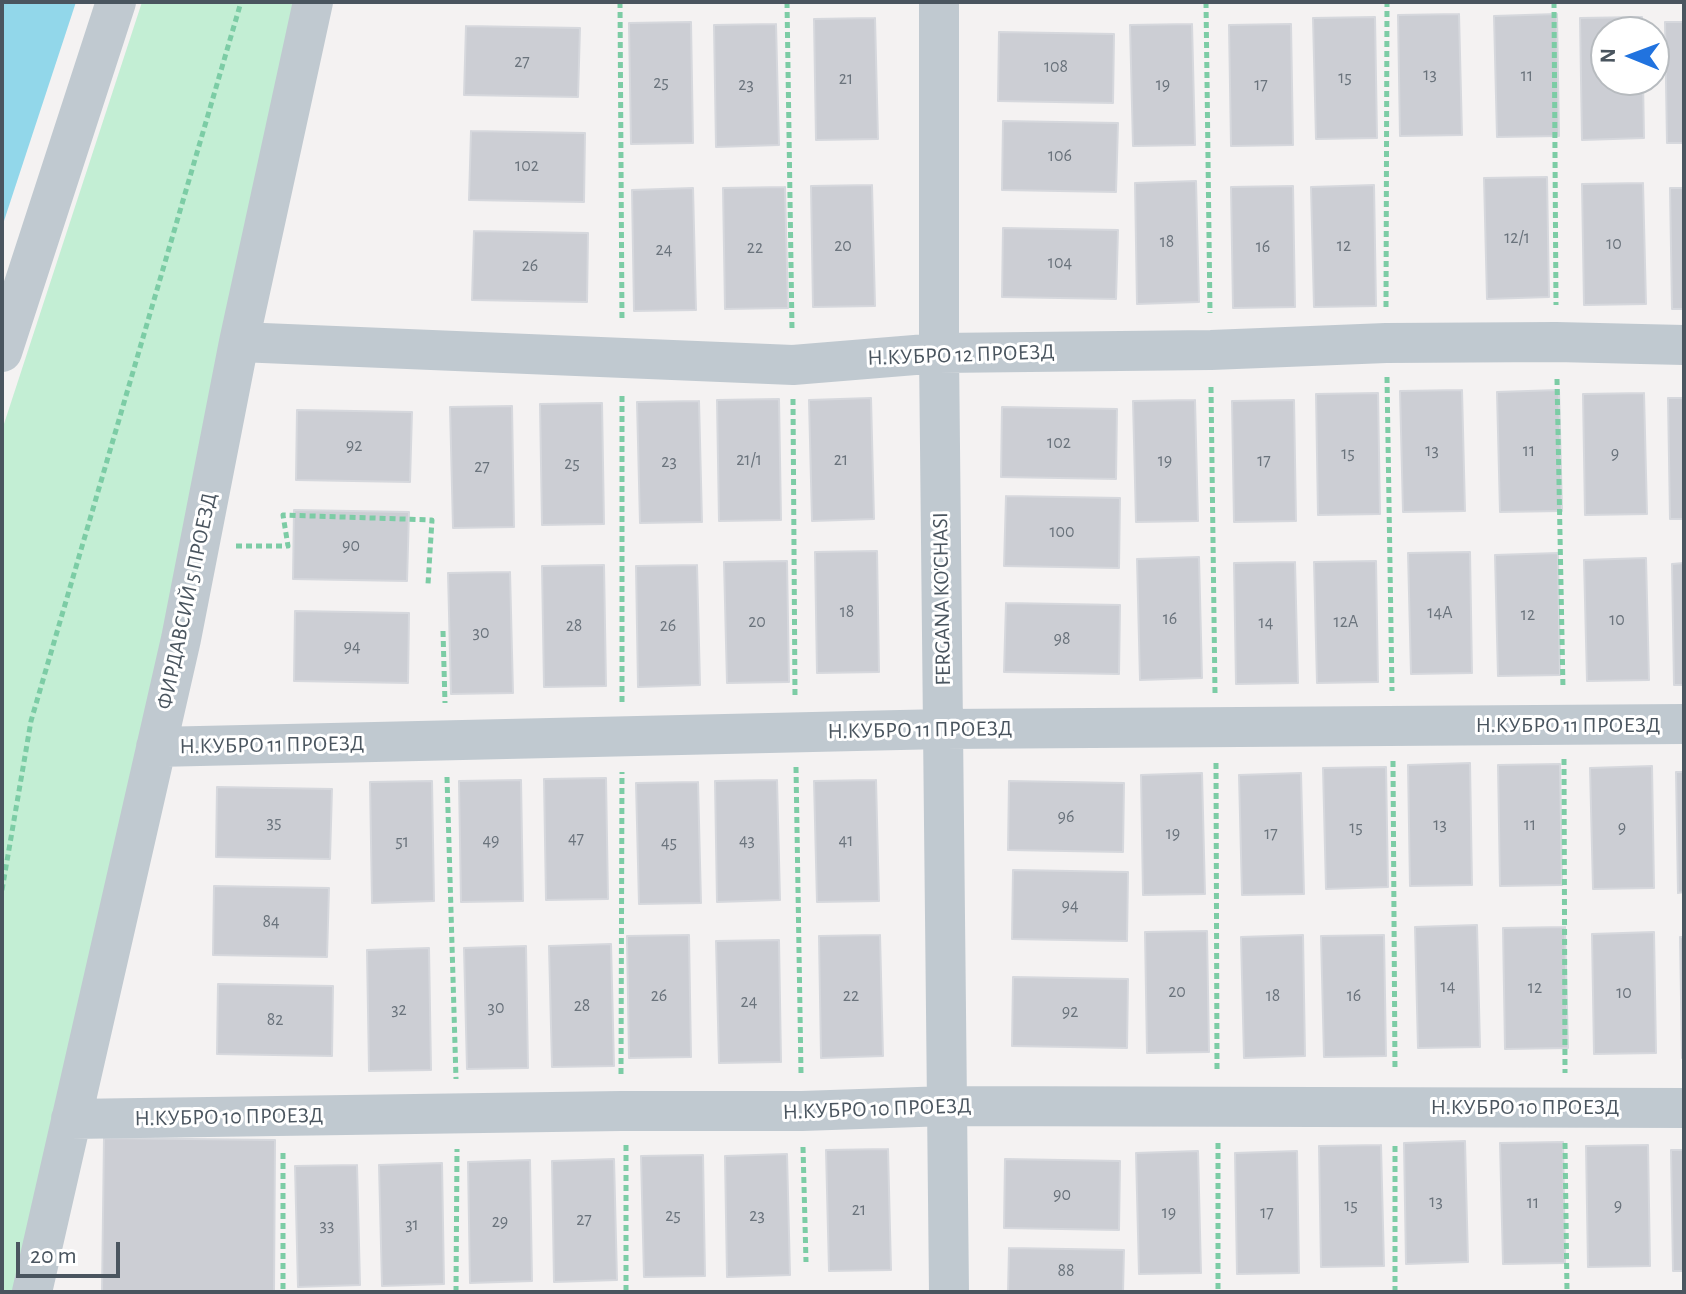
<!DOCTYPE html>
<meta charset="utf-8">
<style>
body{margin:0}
#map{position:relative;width:1686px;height:1294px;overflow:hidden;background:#f4f2f2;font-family:"Alegreya Sans",sans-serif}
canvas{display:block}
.frame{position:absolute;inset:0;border:4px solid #4a555f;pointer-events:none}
.north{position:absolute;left:1590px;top:16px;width:80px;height:80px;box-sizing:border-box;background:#fff;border:2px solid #b7bbbf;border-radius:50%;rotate:271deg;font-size:22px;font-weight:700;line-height:32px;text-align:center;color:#4a555f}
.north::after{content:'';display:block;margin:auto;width:28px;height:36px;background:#2173df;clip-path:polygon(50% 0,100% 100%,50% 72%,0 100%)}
.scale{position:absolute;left:16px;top:1242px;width:104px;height:36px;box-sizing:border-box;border:4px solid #4a555f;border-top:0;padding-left:10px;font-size:24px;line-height:28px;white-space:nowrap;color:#4a555f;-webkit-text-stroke:6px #fff;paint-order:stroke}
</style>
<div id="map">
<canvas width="1686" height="1294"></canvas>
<div class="frame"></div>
<div class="north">N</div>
<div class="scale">20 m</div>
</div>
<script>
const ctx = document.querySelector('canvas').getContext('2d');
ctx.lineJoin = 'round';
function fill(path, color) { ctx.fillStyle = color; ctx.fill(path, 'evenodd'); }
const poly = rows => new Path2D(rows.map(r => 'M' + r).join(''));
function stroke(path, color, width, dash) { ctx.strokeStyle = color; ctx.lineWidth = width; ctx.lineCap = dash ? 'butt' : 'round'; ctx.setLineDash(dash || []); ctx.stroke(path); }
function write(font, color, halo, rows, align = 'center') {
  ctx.font = font + ' "Alegreya Sans",sans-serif'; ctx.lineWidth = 6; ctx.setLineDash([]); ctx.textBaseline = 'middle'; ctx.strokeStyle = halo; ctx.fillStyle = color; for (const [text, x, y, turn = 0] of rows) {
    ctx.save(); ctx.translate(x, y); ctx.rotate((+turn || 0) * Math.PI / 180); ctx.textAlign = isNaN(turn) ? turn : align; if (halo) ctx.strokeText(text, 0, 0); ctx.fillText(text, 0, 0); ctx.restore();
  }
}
fill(poly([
 [142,2,301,2,22,1292,2,1292,2,430]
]), '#c3eed4');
fill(poly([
 [2,2,76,2,2,227]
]), '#92d7ea');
const building = poly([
 [1459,14,1462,135,1400,136,1398,15,1459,14],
 [1557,14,1559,136,1497,137,1494,16,1557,14],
 [1375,17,1377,138,1316,139,1313,18,1375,17],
 [1642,17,1642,32,1606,32,1606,80,1643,80,1644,138,1582,140,1580,18,1642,17],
 [875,18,878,139,816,140,814,19,875,18],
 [691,22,693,143,631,144,629,23,691,22],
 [1665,22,1684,22,1684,143,1667,143,1665,22],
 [776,24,779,145,716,147,714,25,776,24],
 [1192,24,1195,145,1133,146,1130,25,1192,24],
 [1291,24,1293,145,1231,146,1229,25,1291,24],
 [466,26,580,28,578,97,464,95,466,26],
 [999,32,1114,34,1113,103,998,101,999,32],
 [1003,121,1118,123,1116,192,1002,190,1003,121],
 [471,131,585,133,584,202,469,200,471,131],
 [1547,177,1549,297,1487,299,1484,178,1547,177],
 [1196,181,1199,302,1137,304,1135,183,1196,181],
 [1643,183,1646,304,1584,305,1582,184,1643,183],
 [872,185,875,306,813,307,811,186,872,185],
 [1374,185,1376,306,1314,307,1311,187,1374,185],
 [1293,186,1295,307,1233,308,1231,187,1293,186],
 [785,187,788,308,725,309,723,188,785,187],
 [693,188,696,310,634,311,632,190,693,188],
 [1670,188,1684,188,1684,309,1672,309,1670,188],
 [1003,228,1118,230,1116,299,1002,297,1003,228],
 [474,231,588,233,587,302,472,300,474,231],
 [1462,390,1465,511,1403,512,1400,391,1462,390],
 [1559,390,1562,511,1500,512,1497,392,1559,390],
 [1378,393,1380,514,1318,515,1316,394,1378,393],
 [1644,393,1647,514,1585,515,1583,394,1644,393],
 [871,398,874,519,812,521,809,400,871,398],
 [1668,398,1684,398,1684,519,1670,519,1668,398],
 [779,399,781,520,719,521,717,400,779,399],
 [1195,400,1198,521,1136,522,1133,401,1195,400],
 [1294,400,1296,521,1234,522,1232,401,1294,400],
 [699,401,702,522,640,523,637,402,699,401],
 [602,403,604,524,542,525,540,404,602,403],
 [512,406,514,527,453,528,450,407,512,406],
 [1002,407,1117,409,1116,479,1001,477,1002,407],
 [297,410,412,412,410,482,296,480,297,410],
 [1006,496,1120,498,1119,568,1004,566,1006,496],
 [294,510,409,512,407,581,293,579,294,510],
 [877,551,879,672,817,673,815,552,877,551],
 [1470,552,1472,673,1411,674,1408,553,1470,552],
 [1558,553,1560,675,1498,676,1495,555,1558,553],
 [1199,557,1202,678,1140,680,1137,559,1199,557],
 [1646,558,1649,680,1587,681,1584,560,1646,558],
 [787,561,789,682,727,683,724,562,787,561],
 [1376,561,1378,682,1317,683,1314,562,1376,561],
 [1295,562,1298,683,1236,684,1234,563,1295,562],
 [1684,563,1684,685,1674,685,1672,564,1684,563],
 [604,565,606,686,544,687,542,566,604,565],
 [697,565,700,685,638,687,636,566,697,565],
 [510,572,513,693,451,694,448,573,510,572],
 [1006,603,1120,605,1119,674,1004,672,1006,603],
 [295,611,409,613,408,683,294,681,295,611],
 [1470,763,1472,885,1410,886,1408,765,1470,763],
 [1560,764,1562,885,1500,886,1498,765,1560,764],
 [1652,766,1654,888,1593,889,1590,768,1652,766],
 [1386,767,1388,887,1326,889,1323,768,1386,767],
 [1676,772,1684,772,1684,892,1678,893,1676,772],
 [1202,773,1205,894,1143,895,1141,775,1202,773],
 [1301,773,1304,894,1242,895,1239,775,1301,773],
 [606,778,608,899,546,900,544,779,606,778],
 [521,780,523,901,461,902,459,781,521,780],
 [777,780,780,900,717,902,715,781,777,780],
 [876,780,879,901,817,902,814,781,876,780],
 [432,781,434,901,372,903,370,782,432,781],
 [1009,781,1124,783,1123,852,1008,850,1009,781],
 [698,782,701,903,639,904,636,783,698,782],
 [217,787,332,789,330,859,216,857,217,787],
 [1013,870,1128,872,1127,941,1012,939,1013,870],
 [214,886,329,888,327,957,213,955,214,886],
 [1477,925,1480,1047,1418,1048,1415,927,1477,925],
 [1565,927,1568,1048,1505,1049,1503,928,1565,927],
 [1207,931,1209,1052,1147,1053,1145,932,1207,931],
 [1654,932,1656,1053,1594,1054,1592,934,1654,932],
 [689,935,691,1057,629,1058,627,936,689,935],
 [880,935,883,1056,821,1058,819,936,880,935],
 [1303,935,1305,1056,1244,1058,1241,937,1303,935],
 [1384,935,1386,1056,1324,1057,1321,936,1384,935],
 [1680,937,1684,937,1684,1058,1682,1058,1680,937],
 [779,940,781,1062,719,1063,716,941,779,940],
 [611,944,614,1066,552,1067,549,946,611,944],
 [526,946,528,1068,467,1069,464,948,526,946],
 [429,948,431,1070,369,1071,367,950,429,948],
 [1013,977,1128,979,1127,1048,1012,1046,1013,977],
 [218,984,333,986,332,1056,217,1054,218,984],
 [104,1138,275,1140,274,1292,102,1292,104,1138],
 [1465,1141,1468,1262,1406,1264,1404,1143,1465,1141],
 [1563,1142,1565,1263,1503,1264,1500,1143,1563,1142],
 [1381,1145,1384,1266,1321,1267,1319,1146,1381,1145],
 [1648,1145,1650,1266,1588,1267,1586,1146,1648,1145],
 [888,1149,891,1270,829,1271,826,1150,888,1149],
 [1671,1150,1684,1150,1684,1271,1673,1271,1671,1150],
 [1198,1151,1201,1273,1139,1274,1136,1153,1198,1151],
 [1297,1151,1299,1273,1237,1274,1235,1153,1297,1151],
 [787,1154,790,1275,727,1277,725,1156,787,1154],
 [703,1155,705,1276,644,1277,641,1156,703,1155],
 [614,1159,617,1280,554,1282,552,1161,614,1159],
 [1005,1159,1120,1161,1119,1230,1004,1228,1005,1159],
 [530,1160,532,1281,470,1283,468,1162,530,1160],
 [442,1163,444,1284,382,1286,379,1165,442,1163],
 [357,1165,360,1285,298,1287,295,1166,357,1165],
 [1009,1248,1124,1250,1123,1292,1008,1292,1009,1248]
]);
fill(building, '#ccced4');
stroke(building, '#d6d8dd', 2);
stroke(poly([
 [620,2,622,322],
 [787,2,792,329],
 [1206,2,1210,313],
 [1554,2,1556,305],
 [1386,307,1387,2],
 [1387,377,1392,691],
 [1557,379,1563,689],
 [1211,387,1215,693],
 [793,399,795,697],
 [236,546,288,546,283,515,432,520,428,584],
 [443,631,445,703],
 [622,702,622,396],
 [1564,759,1565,1073],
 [1393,761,1395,1071],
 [1216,763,1217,1069],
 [796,767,801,1073],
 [447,777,456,1079],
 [2,890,31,721,241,2],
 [621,1074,622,772],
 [1218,1143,1218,1292],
 [1565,1143,1567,1292],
 [626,1145,626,1292],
 [803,1147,806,1262],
 [283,1153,283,1292],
 [456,1292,457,1149],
 [1395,1292,1395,1145]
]), '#7ccca5', 5, [6, 4]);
stroke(poly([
 [939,2,939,353,949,1292],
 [239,342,793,365,939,353,1211,350,1386,343,1556,342,1684,345],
 [2,352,116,2],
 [156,747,944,729,1684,724],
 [71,1119,621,1111,802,1111,947,1106,1684,1108],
 [32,1292,181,639,239,342,313,2]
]), '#c0c9d0', 40);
write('18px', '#6a737c', null, [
 ["27",522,62],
 ["108",1056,67],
 ["13",1430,75],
 ["11",1527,76],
 ["15",1345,78],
 ["21",846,79],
 ["25",661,83],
 ["23",746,85],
 ["19",1163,85],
 ["17",1261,85],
 ["106",1060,156],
 ["102",527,166],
 ["12/1",1517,238],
 ["18",1167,242],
 ["10",1614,244],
 ["20",843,246],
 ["12",1344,246],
 ["16",1263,247],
 ["22",755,248],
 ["24",664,250],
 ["104",1060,263],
 ["26",530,266],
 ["102",1059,443],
 ["92",354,446],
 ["13",1432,451],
 ["11",1529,451],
 ["15",1348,454],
 ["9",1615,454],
 ["21/1",749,460],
 ["21",841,460],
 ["19",1165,461],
 ["17",1264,461],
 ["23",669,462],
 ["25",572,464],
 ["27",482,467],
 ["100",1062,532],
 ["90",351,546],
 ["18",847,612],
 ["14A",1440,613],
 ["12",1528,615],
 ["16",1170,619],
 ["10",1617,620],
 ["20",757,622],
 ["12A",1346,622],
 ["14",1266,623],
 ["28",574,626],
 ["26",668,626],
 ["30",481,633],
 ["98",1062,639],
 ["94",352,647],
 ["96",1066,817],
 ["35",274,823],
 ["13",1440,825],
 ["11",1530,825],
 ["15",1356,828],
 ["9",1622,828],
 ["19",1173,834],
 ["17",1271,834],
 ["47",576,839],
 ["49",491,841],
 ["43",747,841],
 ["41",846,841],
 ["51",402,842],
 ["45",669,843],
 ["94",1070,906],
 ["84",271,922],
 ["14",1448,987],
 ["12",1535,988],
 ["20",1177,992],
 ["10",1624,993],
 ["26",659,996],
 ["22",851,996],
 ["18",1273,996],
 ["16",1354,996],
 ["24",749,1002],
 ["28",582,1006],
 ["30",496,1008],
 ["32",399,1010],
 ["92",1070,1012],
 ["82",275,1020],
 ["90",1062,1195],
 ["13",1436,1202],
 ["11",1533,1203],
 ["15",1351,1206],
 ["9",1618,1206],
 ["21",859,1210],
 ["19",1169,1213],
 ["17",1267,1213],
 ["25",673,1216],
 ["23",757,1216],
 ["27",584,1220],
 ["29",500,1222],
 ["31",412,1225],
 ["33",327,1226],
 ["88",1066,1271]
]);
write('22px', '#4a555f', '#fff', [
 ["Н.КУБРО 12 ПРОЕЗД",961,355,-2],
 ["FERGANA KO'CHASI",942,599,-91],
 ["ФИРДАВСИЙ 5 ПРОЕЗД",187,601,-78],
 ["Н.КУБРО 11 ПРОЕЗД",1568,725],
 ["Н.КУБРО 11 ПРОЕЗД",920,730,-1],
 ["Н.КУБРО 11 ПРОЕЗД",272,745,-1],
 ["Н.КУБРО 10 ПРОЕЗД",1525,1107],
 ["Н.КУБРО 10 ПРОЕЗД",877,1109,-2],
 ["Н.КУБРО 10 ПРОЕЗД",229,1117,-1]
]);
</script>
